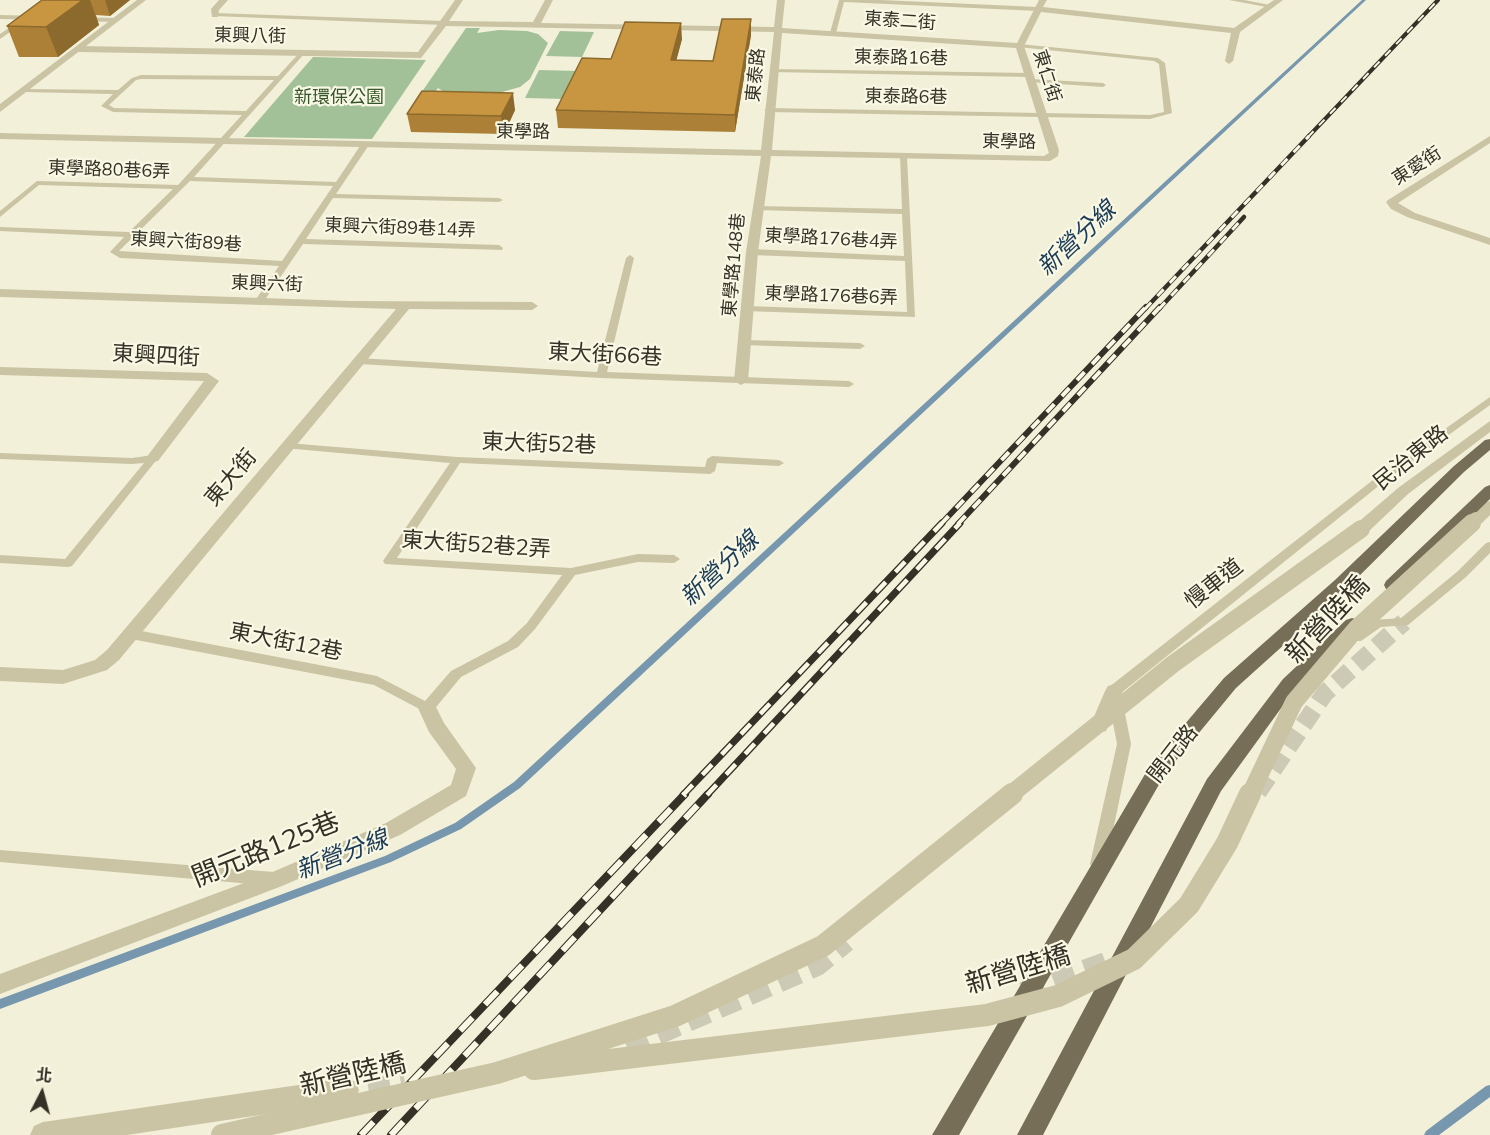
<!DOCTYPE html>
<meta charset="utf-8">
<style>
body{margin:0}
#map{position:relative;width:1490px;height:1135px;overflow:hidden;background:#f2f0d8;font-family:Mulish,"Noto Sans TC",sans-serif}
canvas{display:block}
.north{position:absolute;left:12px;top:1063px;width:60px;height:60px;-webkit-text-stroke:4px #f9f8e5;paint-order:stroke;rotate:6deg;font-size:16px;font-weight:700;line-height:24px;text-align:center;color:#353126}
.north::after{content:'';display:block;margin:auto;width:21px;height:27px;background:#353126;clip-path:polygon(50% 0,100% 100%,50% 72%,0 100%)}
</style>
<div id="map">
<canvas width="1490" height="1135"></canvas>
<div class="north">北</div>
</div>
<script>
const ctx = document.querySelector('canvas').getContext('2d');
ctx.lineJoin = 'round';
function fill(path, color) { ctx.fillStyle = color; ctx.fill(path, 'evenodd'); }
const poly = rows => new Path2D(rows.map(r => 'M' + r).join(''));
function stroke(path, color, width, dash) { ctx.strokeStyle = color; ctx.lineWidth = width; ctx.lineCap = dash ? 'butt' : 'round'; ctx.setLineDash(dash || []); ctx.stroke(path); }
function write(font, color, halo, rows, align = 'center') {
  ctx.font = font + ' Mulish,"Noto Sans TC",sans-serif'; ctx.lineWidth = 4.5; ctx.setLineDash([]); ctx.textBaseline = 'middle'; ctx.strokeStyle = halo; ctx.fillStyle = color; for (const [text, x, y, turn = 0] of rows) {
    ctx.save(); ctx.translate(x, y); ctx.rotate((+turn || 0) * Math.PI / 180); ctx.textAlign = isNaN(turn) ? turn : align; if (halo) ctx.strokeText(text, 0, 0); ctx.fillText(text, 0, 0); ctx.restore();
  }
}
fill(poly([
 [466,28,480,28,477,33,499,30,527,31,538,34,548,43,530,79,520,87,491,95,444,92,438,88,423,110,410,109],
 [560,31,594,32,582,57,546,56],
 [313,57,314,57,426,60,372,139,244,137],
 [539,70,578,71,565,99,525,98]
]), '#a3c198');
fill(poly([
 [1362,0,1366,0,520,788,461,829,391,862,0,1009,0,999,385,856,455,823,514,782,1362,0],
 [1490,1085,1490,1097,1439,1135,1424,1135,1426,1131,1486,1086,1490,1085]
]), '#7797af');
stroke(poly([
 [1258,792,1325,693,1404,622]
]), '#cccab4', 18, [18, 9]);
stroke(poly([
 [1023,993,1106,963],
 [627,1047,817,965,846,941],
 [336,1095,405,1084]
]), '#cccab4', 22, [22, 11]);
fill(poly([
 [839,0,881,0,1038,7,1041,9,1038,11,844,2,836,33,833,35,830,33,839,0],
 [1229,0,1244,0,1275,6,1272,8,1229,0],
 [215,13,444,21,447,23,444,25,213,16,215,13],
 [18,22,23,23,0,39,0,34,18,22],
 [1020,44,1158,58,1165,63,1172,113,1150,119,768,112,764,110,768,108,1150,115,1164,112,1159,64,1154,61,1018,47,1018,45,1020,44],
 [300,52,305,53,194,177,336,182,362,143,365,143,369,145,336,194,499,198,503,200,499,202,333,198,306,239,499,245,503,248,502,250,303,244,262,304,259,305,254,302,279,266,120,258,110,252,124,237,0,231,0,227,129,232,173,189,39,185,0,217,0,211,37,181,178,185,242,115,113,112,101,106,113,94,25,92,22,90,23,89,118,90,132,78,141,75,278,76,300,52],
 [141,79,274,80,246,111,114,108,109,105,136,80,141,79],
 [190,181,333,186,282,261,119,251,190,181],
 [773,69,1029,73,1032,75,1029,77,771,72,771,70,773,69],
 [1031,79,1103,83,1106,85,1103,87,1029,82,1028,81,1031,79],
 [900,155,907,157,915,317,745,311,743,309,748,306,907,312,905,261,752,255,748,252,752,249,904,256,902,214,757,210,753,208,757,206,902,209,900,155],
 [630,255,634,258,607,372,849,381,854,384,849,387,601,378,359,364,354,361,359,358,597,372,626,258,630,255],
 [745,340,860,343,865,346,860,349,742,345,740,343,745,340],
 [1490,397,1490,405,1381,484,1121,693,1131,744,1106,864,1103,869,1098,870,1093,869,1090,864,1117,744,1107,691,1109,687,1373,480,1490,397],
 [288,443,457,457,705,467,707,459,712,456,779,460,784,463,779,466,717,463,715,471,710,474,460,463,397,558,571,568,638,554,674,555,680,559,674,563,638,562,575,575,535,629,518,647,461,677,432,712,427,713,374,685,131,639,127,637,125,634,127,631,131,629,377,676,425,701,451,671,508,641,527,623,562,575,385,564,383,561,385,558,450,463,284,448,283,446,288,443],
 [0,453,132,458,153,455,158,458,72,566,68,567,0,563,0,555,65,559,144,463,132,464,0,459,0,453],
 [1490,542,1490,553,1466,577,1408,625,1381,627,1361,641,1351,641,1350,638,1351,635,1374,620,1401,618,1458,571,1486,543,1490,542],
 [0,850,274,872,279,874,282,879,279,884,274,886,0,862,0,850]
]), '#cac4a4');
fill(poly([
 [219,0,228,0,219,10,218,17,212,17,211,9,219,0],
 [455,0,463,0,449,21,533,22,545,0,553,0,541,23,774,27,777,0,785,0,782,28,1017,43,1039,0,1047,0,1043,7,1234,28,1274,0,1283,0,1240,32,1233,61,1229,64,1225,61,1231,33,1041,12,1024,46,1059,150,1058,156,1050,161,771,156,758,252,748,381,741,385,734,381,746,252,761,156,0,139,0,133,761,150,774,32,446,26,421,58,79,52,75,49,79,46,418,52,455,0],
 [782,33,1016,48,1049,153,1044,156,772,150,782,33],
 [0,15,41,16,45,18,41,20,0,19,0,15],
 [76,17,116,18,120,20,116,22,73,21,76,17],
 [1490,136,1490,143,1398,203,1415,213,1490,238,1490,245,1407,217,1391,209,1386,202,1388,200,1490,136],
 [0,289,349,301,532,302,538,306,532,310,409,309,119,660,107,670,63,684,0,681,0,667,63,670,95,660,107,650,396,309,0,297,0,289],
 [0,367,207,373,219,381,158,461,153,462,146,458,204,381,0,375,0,367],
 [427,701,434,703,444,723,476,768,466,796,400,835,282,886,0,994,0,974,268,874,386,823,451,785,456,769,429,732,418,708,420,703,427,701],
 [347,1078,356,1082,359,1090,356,1098,347,1102,127,1135,30,1135,34,1126,43,1122,347,1078]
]), '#cac4a4');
fill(poly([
 [137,0,146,0,0,112,0,104,137,0],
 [1490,421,1490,432,1408,494,1367,533,1355,533,1353,529,1355,525,1398,488,1490,421],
 [1490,501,1490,515,1482,523,1470,523,1468,519,1470,515,1484,503,1490,501],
 [1114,684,1120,686,1123,691,1108,726,1106,731,1099,733,1092,731,1090,726,1105,691,1108,686,1114,684]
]), '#cac4a4');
fill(poly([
 [1490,439,1490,450,1464,472,1347,588,1236,688,1165,774,959,1135,932,1135,1151,764,1224,678,1335,580,1454,466,1485,440,1490,439],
 [1490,485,1490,499,1398,589,1386,589,1384,585,1386,581,1485,487,1490,485],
 [1352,618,1358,620,1361,624,1358,628,1295,689,1221,791,1043,1135,1017,1135,1207,779,1283,679,1346,620,1352,618]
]), '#776e57');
const railFar4 = poly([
 [1308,137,1438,0]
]);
const railFar3 = poly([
 [1145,309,1309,136],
 [1159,309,1244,217]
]);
const railFar2 = poly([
 [941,524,1146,307],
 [958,524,1160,307]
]);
const railFar1 = poly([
 [683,795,942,523],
 [707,795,960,523]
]);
const rail = poly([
 [361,1135,685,794],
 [391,1135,708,794]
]);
stroke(railFar4, '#353126', 4);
stroke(railFar3, '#353126', 4.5);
stroke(railFar2, '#353126', 6);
stroke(railFar1, '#353126', 7);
stroke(rail, '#353126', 8);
stroke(railFar4, '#f9f8e5', 2, [8]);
stroke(railFar3, '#f9f8e5', 3, [9]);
stroke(railFar2, '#f9f8e5', 4, [11]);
stroke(railFar1, '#f9f8e5', 4.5, [14]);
stroke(rail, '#f9f8e5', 6, [18]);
stroke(poly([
 [1470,524,1476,519]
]), '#cac4a4', 14);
stroke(poly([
 [1010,795,1173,664,1361,529],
 [1250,795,1294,702,1356,629,1472,523]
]), '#cac4a4', 18);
stroke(poly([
 [534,1069,987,1015,1058,996,1134,959,1189,905,1227,843,1250,794],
 [222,1135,497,1073,675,1016,823,946,1012,794]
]), '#cac4a4', 22);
fill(poly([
 [42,0,130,0,110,16,96,15,99,25,58,57,19,57,7,26],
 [751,19,751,35,735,132,558,128,556,110,611,59,682,39,676,60,713,61],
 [515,110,504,134,411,132,407,114]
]), '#ac8137');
fill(poly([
 [83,0,90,0,99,25,58,57,46,27],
 [105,0,130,0,110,16],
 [751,19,751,35,735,132,735,115],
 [681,23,682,39,672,77,671,60],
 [513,93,515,110,504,134,501,116]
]), '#8c692d');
const building = poly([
 [42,0,83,0,46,27,7,26,42,0],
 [722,19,751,19,735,115,556,110,582,58,611,59,625,22,681,23,671,60,713,61,722,19],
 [422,91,513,93,501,116,407,114,422,91]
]);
fill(building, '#c89640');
stroke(building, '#8c692d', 1.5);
write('18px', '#353126', '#f9f8e5', [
 ["東泰二街",900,21,4],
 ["東興八街",250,36,1],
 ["東泰路16巷",901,58,1],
 ["東泰路",756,75,-84],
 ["東仁街",1047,76,72],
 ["東泰路6巷",906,97,1],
 ["東學路",523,132,1],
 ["東學路",1009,142,1],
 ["東愛街",1417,166,-33],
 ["東學路80巷6弄",109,170,2],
 ["東興六街89巷14弄",400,228,2],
 ["東學路176巷4弄",831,239,3],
 ["東興六街89巷",186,242,3],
 ["東學路148巷",734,265,-85],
 ["東興六街",267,284,2],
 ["東學路176巷6弄",831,296,2]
]);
write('18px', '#345429', '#f9f8e5', [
 ["新環保公園",339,98]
]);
write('22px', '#353126', '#f9f8e5', [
 ["東大街66巷",605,355,3],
 ["東興四街",156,356,3],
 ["東大街52巷",539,444,2],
 ["民治東路",1411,458,-39],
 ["東大街",231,478,-50],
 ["東大街52巷2弄",476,545,4],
 ["慢車道",1214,584,-38],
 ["東大街12巷",286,642,11],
 ["開元路",1173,754,-52]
]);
write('italic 24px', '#1b3b57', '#f9f8e5', [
 ["新營分線",1077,239,-43],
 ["新營分線",720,569,-43],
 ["新營分線",342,855,-21]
]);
write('27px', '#353126', '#f9f8e5', [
 ["新營陸橋",1328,620,-47],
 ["開元路125巷",266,850,-22],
 ["新營陸橋",1018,970,-17],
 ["新營陸橋",353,1075,-13]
]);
</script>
